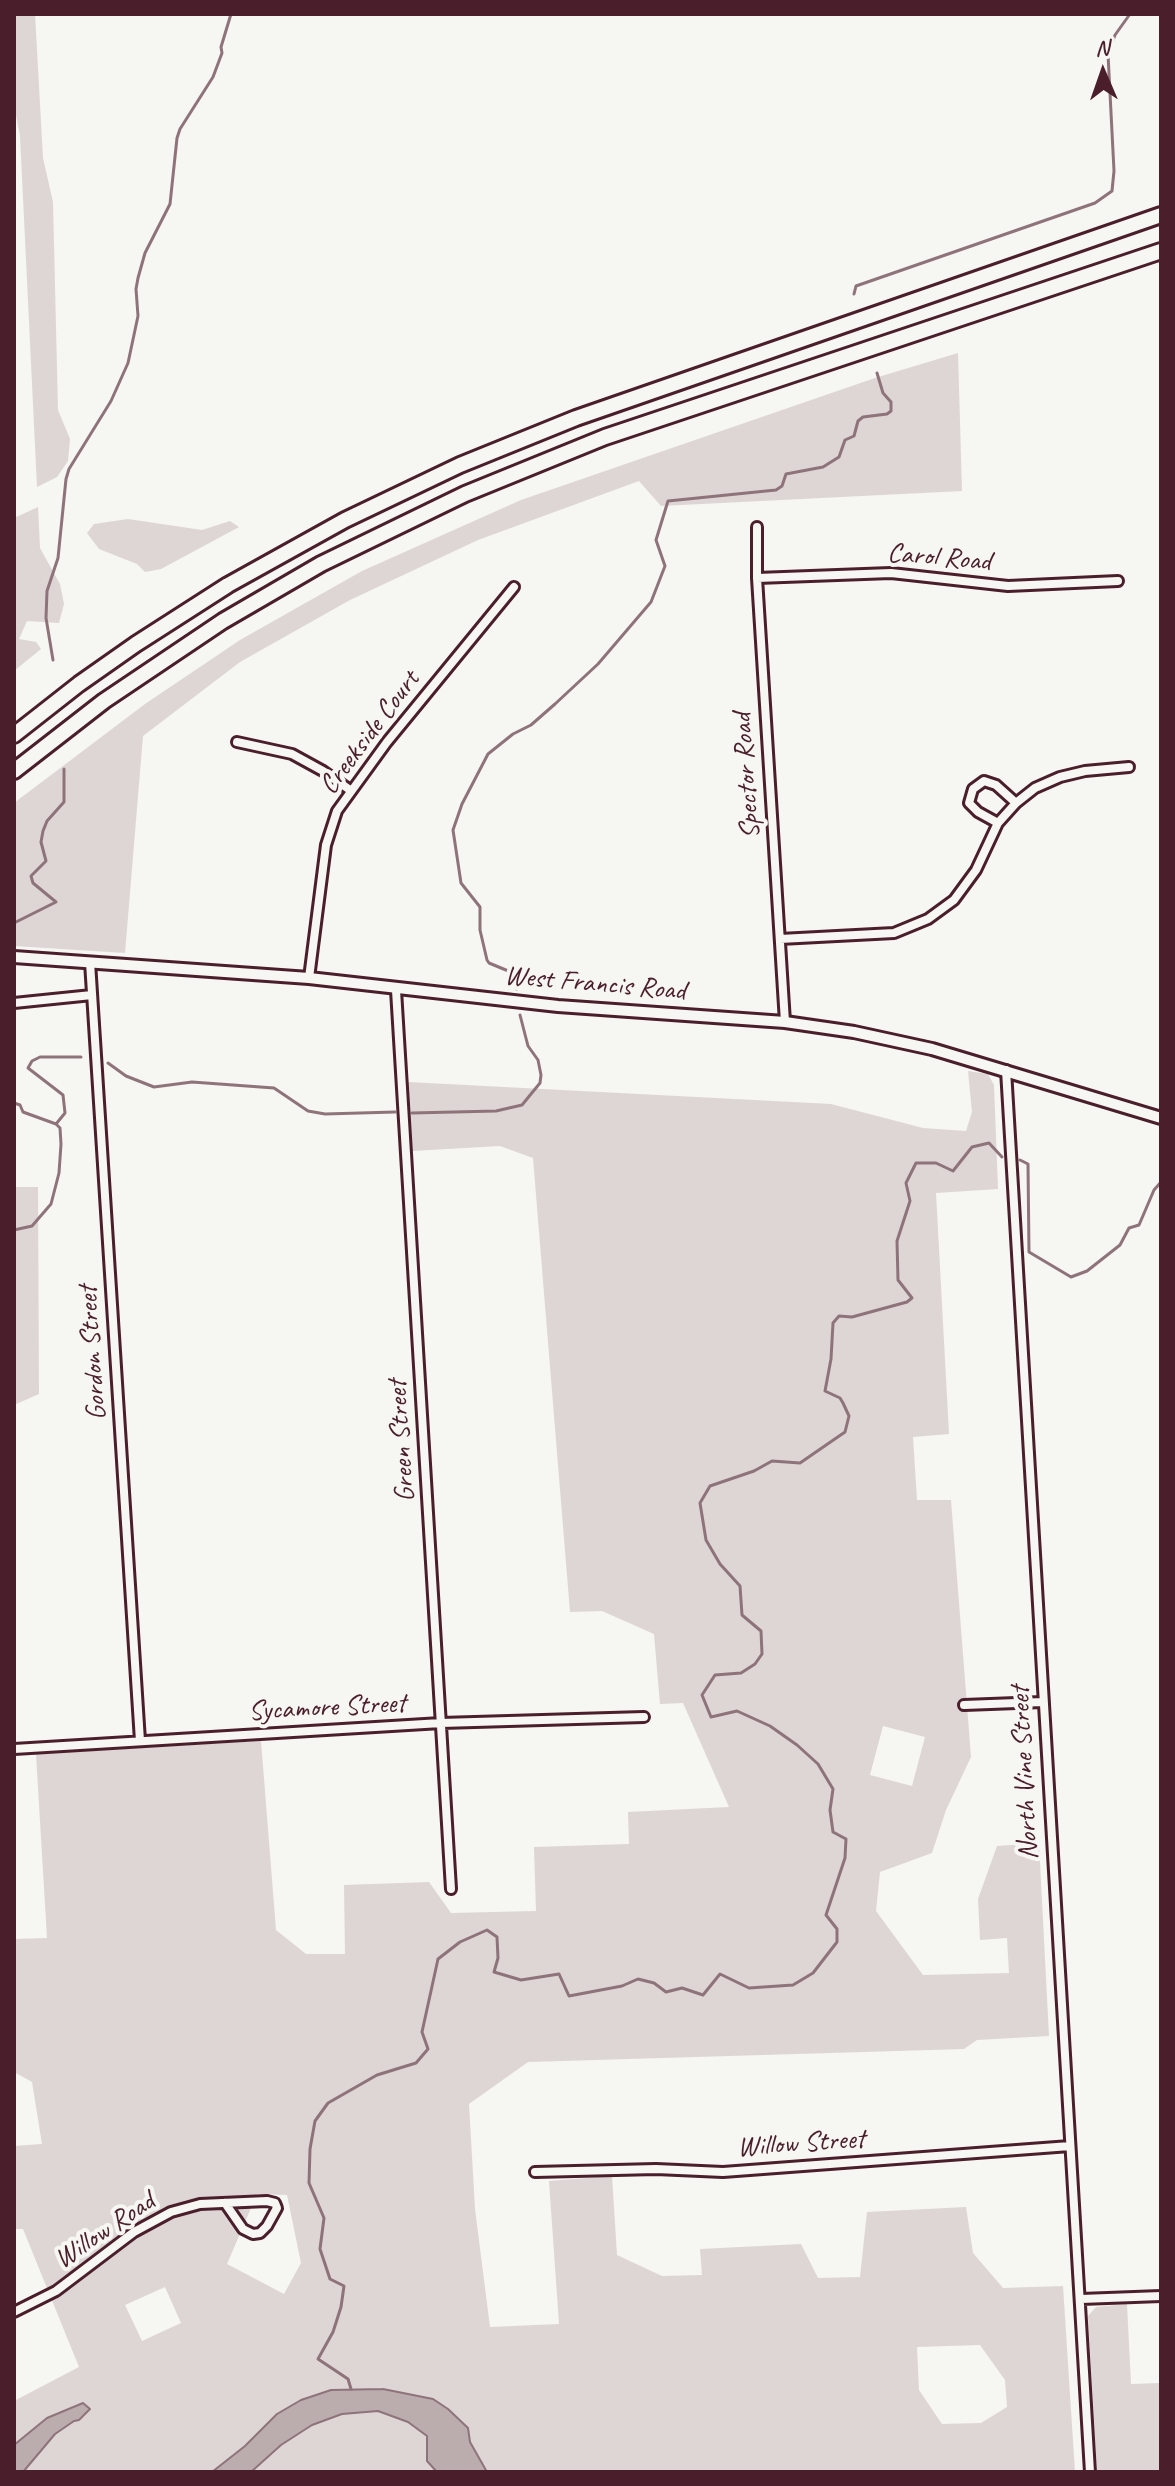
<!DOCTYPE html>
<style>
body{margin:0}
#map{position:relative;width:1175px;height:2486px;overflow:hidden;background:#f6f6f2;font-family:Caveat,sans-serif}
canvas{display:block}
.frame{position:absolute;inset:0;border:16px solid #4a1f2b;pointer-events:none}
.north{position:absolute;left:1063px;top:32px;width:80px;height:80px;-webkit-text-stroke:6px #f6f6f2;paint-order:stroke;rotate:358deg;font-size:22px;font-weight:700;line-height:32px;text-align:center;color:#4a1f2b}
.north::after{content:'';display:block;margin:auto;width:28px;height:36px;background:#4a1f2b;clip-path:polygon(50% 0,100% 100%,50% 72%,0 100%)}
</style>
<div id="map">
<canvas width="1175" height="2486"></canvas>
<div class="frame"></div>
<div class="north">N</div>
</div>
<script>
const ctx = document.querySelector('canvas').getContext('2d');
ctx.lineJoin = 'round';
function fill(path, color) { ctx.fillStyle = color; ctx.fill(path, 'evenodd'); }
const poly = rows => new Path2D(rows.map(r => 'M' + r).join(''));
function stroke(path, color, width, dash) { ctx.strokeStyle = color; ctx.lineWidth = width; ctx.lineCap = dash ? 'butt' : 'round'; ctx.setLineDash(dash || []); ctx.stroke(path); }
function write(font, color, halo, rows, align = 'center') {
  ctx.font = font + ' Caveat,sans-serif'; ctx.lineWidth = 8; ctx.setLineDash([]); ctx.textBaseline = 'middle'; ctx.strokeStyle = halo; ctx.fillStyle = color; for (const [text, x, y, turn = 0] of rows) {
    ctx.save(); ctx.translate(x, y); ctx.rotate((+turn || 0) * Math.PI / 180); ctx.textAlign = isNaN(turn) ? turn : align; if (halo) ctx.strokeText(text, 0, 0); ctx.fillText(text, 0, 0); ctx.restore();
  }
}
fill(poly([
 [14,14,35,14,43,158,53,202,58,410,70,439,68,461,57,477,37,487,20,136,14,104],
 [958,353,962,491,661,506,639,481,478,540,350,600,240,662,143,736,125,953,14,946,14,803,145,704,240,640,362,571,521,500,875,378],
 [38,507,40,548,60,584,64,604,59,623,27,621,19,639,36,642,41,649,14,671,14,518],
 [128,519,202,530,230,521,239,527,161,569,145,572,137,564,99,549,87,533,94,524],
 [968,1071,988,1074,994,1085,998,1189,936,1193,949,1434,913,1437,917,1500,951,1500,971,1757,946,1810,932,1853,880,1872,876,1911,923,1975,1009,1973,1007,1938,980,1940,978,1899,997,1846,1039,1843,1049,2036,977,2040,964,2049,528,2062,469,2104,475,2209,490,2327,559,2324,549,2181,612,2176,617,2255,662,2276,702,2275,700,2249,801,2244,818,2278,860,2277,867,2212,966,2207,973,2253,1003,2288,1063,2286,1075,2472,487,2472,470,2442,468,2428,433,2399,382,2389,331,2390,301,2400,212,2472,23,2472,55,2434,74,2421,58,2412,14,2445,14,2401,79,2367,23,2229,14,2229,14,2146,42,2144,32,2082,14,2072,14,1939,47,1938,36,1754,261,1741,276,1930,306,1954,345,1954,344,1885,429,1882,451,1913,536,1911,534,1847,629,1844,628,1812,729,1807,683,1703,660,1704,654,1634,602,1611,570,1612,533,1158,500,1146,412,1151,408,1082,831,1104,923,1128,966,1131,972,1112],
 [883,1726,925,1737,912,1786,870,1775],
 [257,2194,287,2195,301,2263,284,2294,227,2264],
 [165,2287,181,2323,142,2341,125,2305],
 [980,2345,1005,2380,1007,2407,981,2423,942,2424,919,2390,917,2347],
 [14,1187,38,1187,39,1394,14,1405],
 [1127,2304,1131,2384,1161,2383,1161,2472,1097,2472,1088,2316,1096,2307],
 [378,2411,408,2422,427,2436,427,2461,437,2472,251,2472,281,2445,312,2425,342,2414]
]), '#ddd6d5');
const water = poly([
 [383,2389,433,2399,448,2409,468,2428,470,2442,487,2472,437,2472,427,2461,427,2436,408,2422,378,2411,342,2414,312,2425,281,2445,251,2472,212,2472,245,2446,277,2414,301,2400,331,2390,383,2389],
 [83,2403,90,2409,79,2420,74,2421,55,2434,23,2472,14,2472,14,2445,47,2418,83,2403]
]);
fill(water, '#bbadae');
stroke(water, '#8e747a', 2);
stroke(poly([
 [854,294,856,286,1095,203,1112,191,1114,171,1108,54,1115,35,1130,14],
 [53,660,46,618,47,591,58,558,66,479,69,469,111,401,128,363,138,316,136,289,138,278,145,253,170,204,177,138,180,129,213,77,222,53,221,47,231,14],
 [14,923,56,902,33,883,31,876,46,861,41,842,43,831,47,821,64,802,64,769],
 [517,989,518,975,489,963,487,960,480,930,480,907,461,883,453,830,462,804,488,754,513,734,531,725,555,704,598,664,651,602,665,566,656,540,668,501,776,490,782,486,786,474,823,467,839,457,845,440,854,436,858,421,863,417,887,414,891,411,891,402,883,393,877,373],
 [108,1063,126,1076,154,1087,192,1082,274,1088,308,1111,325,1114,395,1112],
 [14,1103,20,1105,23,1112,56,1124,60,1128,61,1144,59,1173,51,1204,32,1226,14,1230],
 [412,1113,496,1111,522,1105,540,1083,541,1075,538,1060,528,1046,520,1015],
 [56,1124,65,1113,63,1095,28,1068,32,1061,40,1057,81,1057],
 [1020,1160,1028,1164,1029,1252,1071,1277,1087,1271,1120,1245,1129,1228,1139,1225,1154,1190,1161,1182],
 [351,2389,348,2379,318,2359,333,2332,341,2307,344,2286,330,2279,320,2249,324,2218,309,2183,310,2149,315,2121,328,2103,377,2075,416,2063,428,2049,422,2032,438,1959,460,1942,487,1930,497,1937,498,1958,494,1972,521,1980,559,1974,569,1996,622,1986,638,1979,654,1983,666,1992,682,1988,703,1995,720,1974,749,1988,793,1985,813,1973,837,1942,837,1929,826,1915,845,1858,846,1839,833,1832,830,1810,833,1789,818,1764,797,1745,770,1726,737,1711,711,1717,702,1695,715,1675,741,1673,755,1664,762,1654,761,1631,742,1615,740,1586,720,1564,706,1540,700,1503,710,1486,754,1471,772,1461,800,1463,845,1432,849,1416,843,1403,840,1398,825,1391,831,1359,833,1323,839,1316,852,1317,907,1302,912,1298,898,1280,897,1241,910,1201,906,1183,916,1163,936,1163,953,1171,972,1147,989,1143,1002,1157]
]), '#8e747a', 3);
const minor = poly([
 [757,527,757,578,785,1022],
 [757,578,891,573,1008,586,1118,581],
 [237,742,292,754,323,771,350,790],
 [998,823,978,812,969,803,973,789,984,781,996,785,1016,803],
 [780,939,894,933,928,919,954,900,976,870,998,823,1016,803,1035,788,1060,777,1085,771,1129,767],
 [90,962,140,1741],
 [309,978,326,845,337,811,387,742,514,587],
 [396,990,451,1889],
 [14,1003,92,995],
 [1006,1070,1090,2472],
 [964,1705,1043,1702],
 [14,1749,441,1723,644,1717],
 [535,2172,656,2169,723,2172,1070,2146],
 [1081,2299,1161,2296],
 [14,2312,56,2291,134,2232,171,2212,200,2204,267,2201,275,2203,277,2208,267,2226,260,2233,253,2234,243,2229,225,2203]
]);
const tertiary = poly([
 [14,957,309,978,558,1006,785,1022,854,1032,932,1049,1161,1118]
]);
const motorway = poly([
 [14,735,79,684,136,644,228,585,345,520,460,465,576,418,1161,215],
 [14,771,104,701,223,621,321,564,465,494,605,437,1161,251]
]);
stroke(minor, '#4a1f2b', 14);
stroke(tertiary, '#4a1f2b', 16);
stroke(motorway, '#4a1f2b', 20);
stroke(minor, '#f6f6f2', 8);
stroke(tertiary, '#f6f6f2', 10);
stroke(motorway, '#f6f6f2', 14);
write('28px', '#4a1f2b', '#f6f6f2', [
 ["Carol Road",939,558,5],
 ["Creekside Court",370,733,-53],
 ["Spector Road",747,776,-94],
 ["West Francis Road",595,984,5],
 ["Gordon Street",93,1353,-94],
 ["Green Street",402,1441,-94],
 ["Sycamore Street",327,1708,-3],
 ["North Vine Street",1025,1773,-93],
 ["Willow Street",801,2144,-4],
 ["Willow Road",105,2231,-34]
]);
</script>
